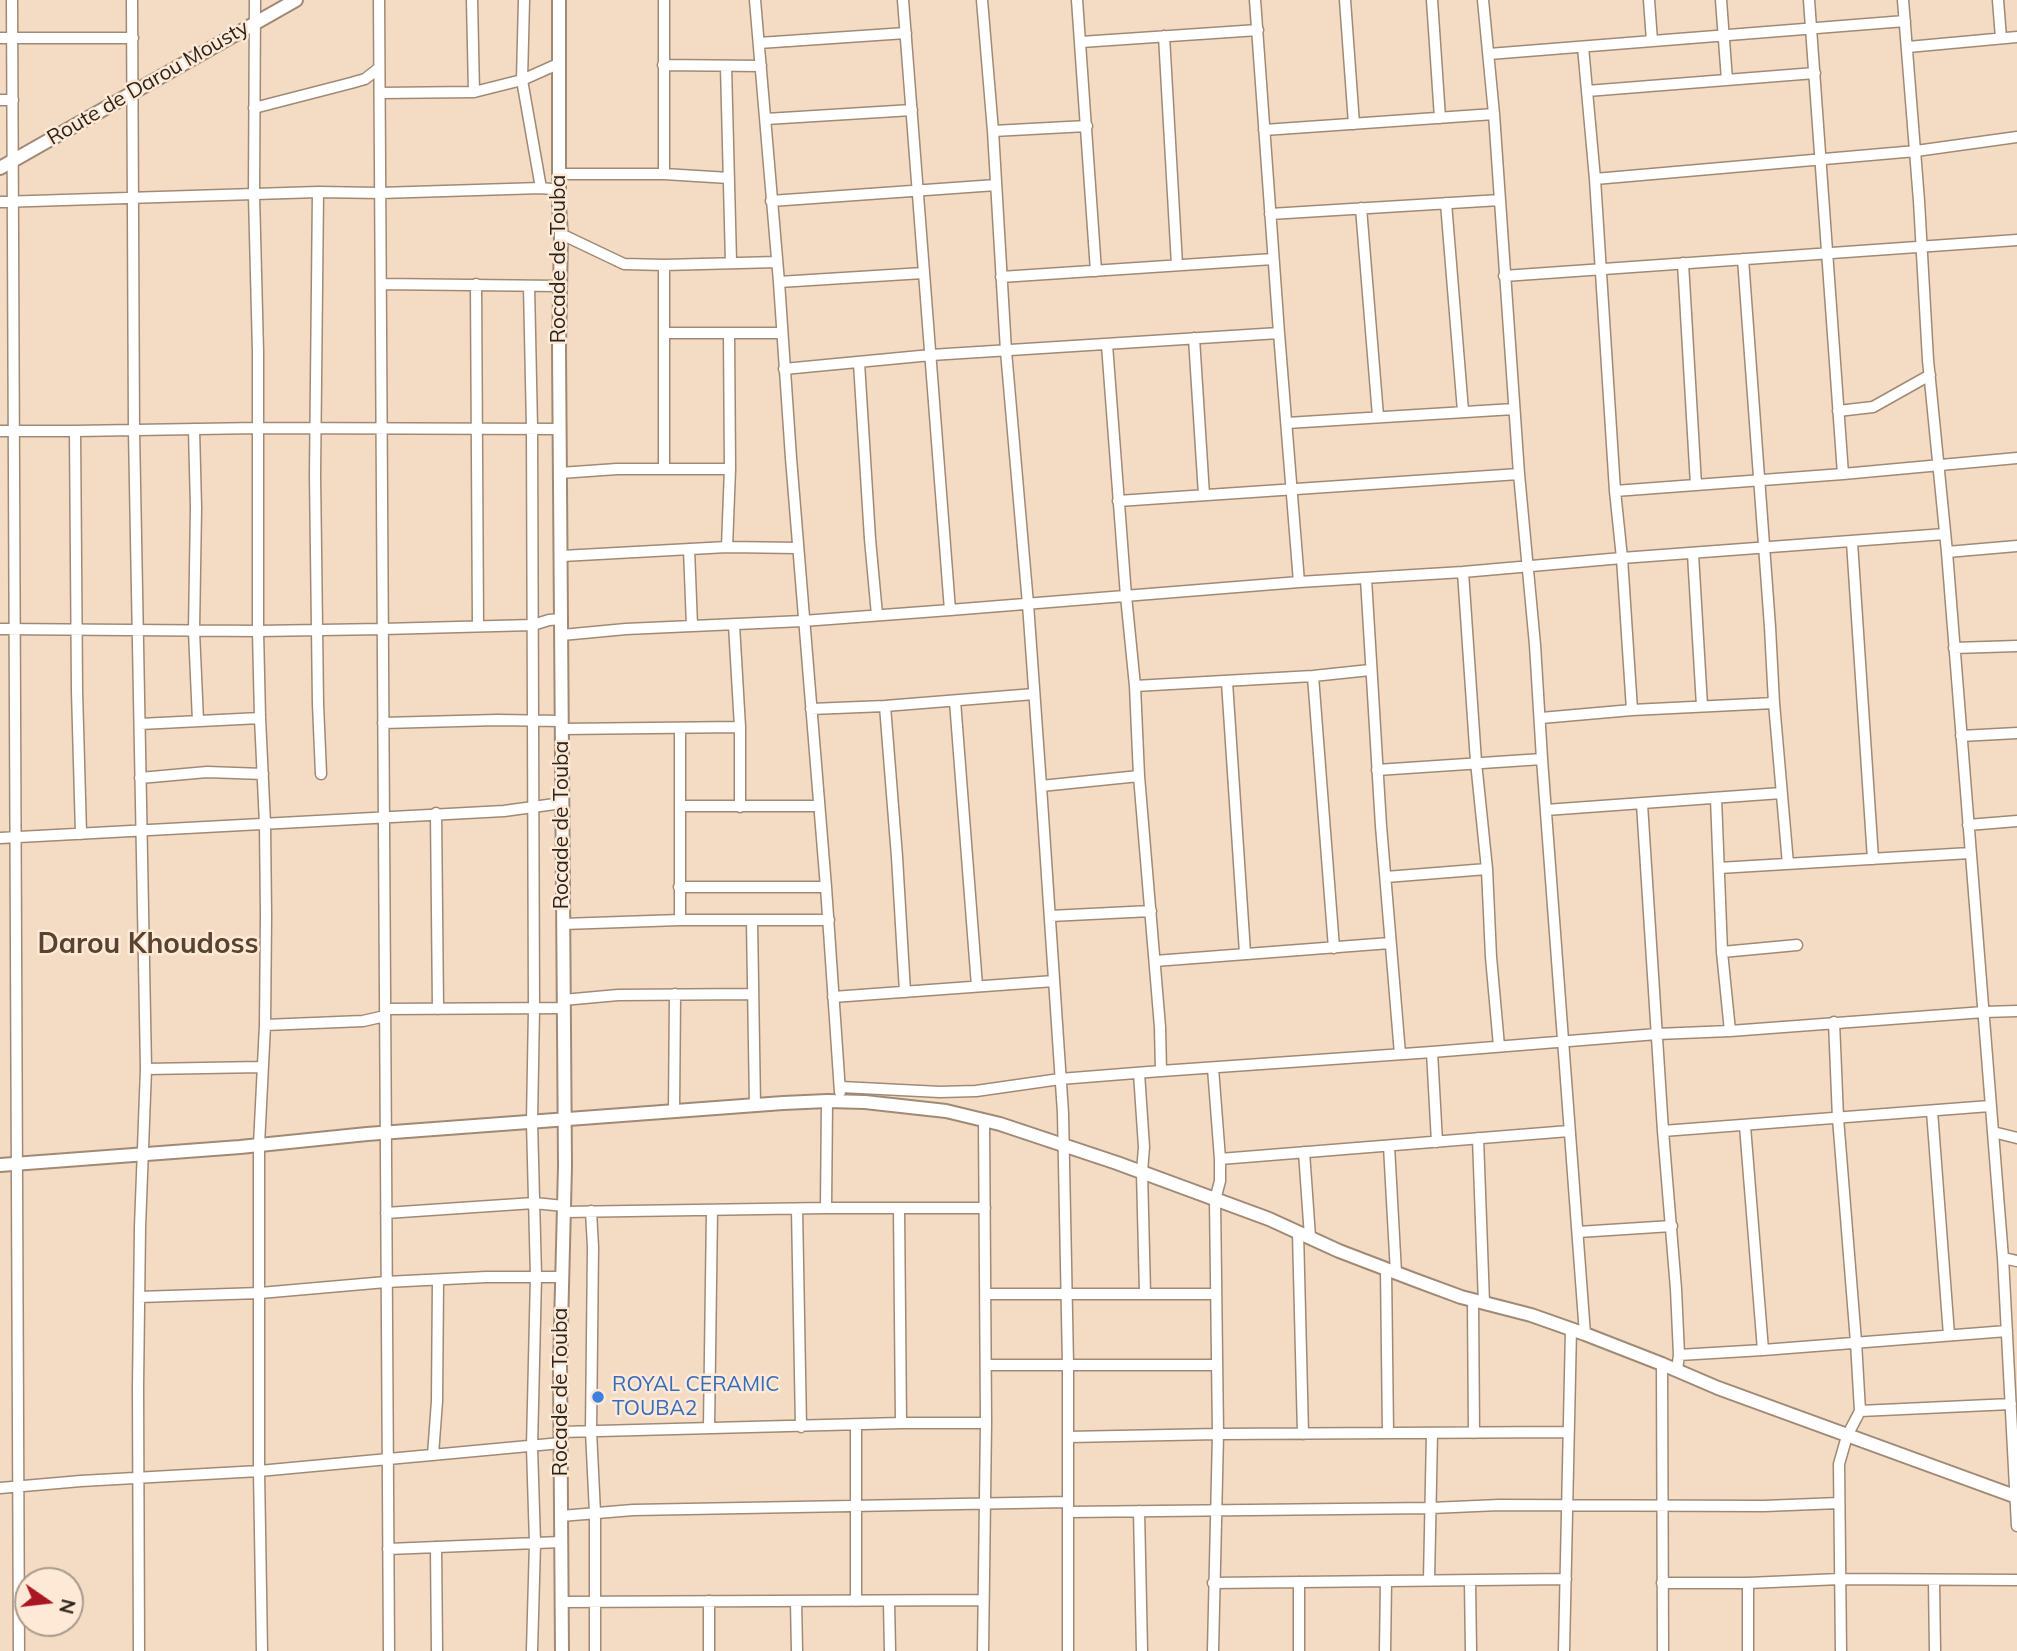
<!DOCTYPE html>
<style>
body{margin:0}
#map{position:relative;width:2017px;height:1651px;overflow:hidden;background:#f4dbc4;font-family:Mulish,sans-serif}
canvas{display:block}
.north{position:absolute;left:14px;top:1567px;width:70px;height:70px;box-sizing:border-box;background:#fde9d6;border:2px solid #aa9a8b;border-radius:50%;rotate:104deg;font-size:19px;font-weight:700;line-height:28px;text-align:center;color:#2d241b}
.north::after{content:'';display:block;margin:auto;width:24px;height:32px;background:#aa1524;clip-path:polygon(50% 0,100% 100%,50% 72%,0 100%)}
</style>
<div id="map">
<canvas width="2017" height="1651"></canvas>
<div class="north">N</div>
</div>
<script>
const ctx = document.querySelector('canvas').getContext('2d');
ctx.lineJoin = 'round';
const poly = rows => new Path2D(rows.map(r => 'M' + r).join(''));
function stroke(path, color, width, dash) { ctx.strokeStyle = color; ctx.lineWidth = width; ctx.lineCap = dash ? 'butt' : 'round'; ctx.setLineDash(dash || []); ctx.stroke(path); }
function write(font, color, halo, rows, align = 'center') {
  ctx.font = font + ' Mulish,sans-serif'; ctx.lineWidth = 5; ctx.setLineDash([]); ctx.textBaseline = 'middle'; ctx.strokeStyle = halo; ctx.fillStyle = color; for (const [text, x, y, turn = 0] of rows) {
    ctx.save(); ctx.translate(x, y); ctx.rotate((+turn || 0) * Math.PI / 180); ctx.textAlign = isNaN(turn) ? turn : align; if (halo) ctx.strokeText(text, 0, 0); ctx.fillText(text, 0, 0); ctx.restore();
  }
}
const minor = poly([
 [12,0,19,1651],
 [132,0,134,431,146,1069,140,1227,138,1387,139,1651],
 [255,0,254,195,258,352,258,631,260,718,265,824,266,916,265,1025,259,1145,259,1471,262,1651],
 [379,0,389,1651],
 [472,0,474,92],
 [524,0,522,80,541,188],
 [664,0,664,174],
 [755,0,779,282,791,458,826,887,840,1092],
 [903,0,950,610],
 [982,0,993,131,1006,351,1028,604,1041,786,1063,1113,1068,1365,1068,1651],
 [1077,0,1096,271],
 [1255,0,1279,333,1299,582],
 [1345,0,1354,124],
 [1432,0,1440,118],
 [1483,0,1494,114,1519,474,1535,645,1542,759,1585,1334],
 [1649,0,1652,41],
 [1721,0,1727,80],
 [1809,0,1843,474],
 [1903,0,1919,201,1928,360,1947,552,2003,1258,2017,1526],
 [1998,0,2001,38],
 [1164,36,1177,265],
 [0,38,133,38],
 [1081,42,1258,30],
 [759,43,906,33],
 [1583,47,1595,179,1615,491,1622,558,1632,710],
 [1908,47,2017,37],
 [1489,54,1905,21],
 [663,65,761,66],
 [726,66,731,262],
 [1587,91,1815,73],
 [380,93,474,92,522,80,558,64],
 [0,100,13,100],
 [254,108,351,83,365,79,379,68],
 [766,119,912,110],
 [1264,130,1494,114],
 [993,131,1087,126],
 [560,174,664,174,729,178],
 [1595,179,1916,151,2017,137],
 [318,192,315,475,318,704,321,774],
 [771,201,996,185],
 [0,202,318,192,380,193,541,188,560,190],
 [1446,203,1463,411],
 [1361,208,1378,416],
 [1270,214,1500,200],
 [561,234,624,264,664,265,777,262],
 [1743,259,1770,627,1774,703,1788,864],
 [1683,263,1696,485],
 [664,265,664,468],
 [1504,276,2017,240],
 [1001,277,1273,259],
 [779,282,923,273],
 [381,284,559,286],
 [476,284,478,626],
 [529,286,532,428,534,1008,532,1122,536,1276,532,1447,535,1543,532,1651],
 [664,333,782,333],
 [1194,338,1204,495],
 [1107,345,1126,596,1135,686,1139,776,1160,1027,1161,1071],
 [859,363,870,539,877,615],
 [784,369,931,355,1279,333],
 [1838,411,1873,407,1930,375],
 [1287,423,1514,409],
 [194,429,196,508,194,631,198,721],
 [0,431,75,431,258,428,560,429],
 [75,431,77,691,81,834],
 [560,473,617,469,730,469],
 [1615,491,1843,474,2017,458],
 [1118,501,1519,474],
 [1852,542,1873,859],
 [727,547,730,469,729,333],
 [689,549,692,626],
 [1947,552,2017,546],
 [1693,554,1702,706],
 [562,556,727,547,798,548],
 [1463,572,1476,762,1487,869,1491,957,1499,1046],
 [1366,579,1381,826,1400,1054],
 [734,625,740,727,740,807],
 [0,629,258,631,383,629,533,625,549,620,562,619],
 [562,635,626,629,803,621,950,610,1299,582,1463,572,1622,558,1945,534],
 [1954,648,2017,646],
 [1313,676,1334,948],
 [1227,682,1245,953],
 [1135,686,1313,676,1370,670],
 [955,701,977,986],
 [885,706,897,857,905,992],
 [811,709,885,706,1034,694],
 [1541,718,1632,710,1774,703],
 [383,723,497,720,562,721],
 [140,724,260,718],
 [680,728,680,920],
 [562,729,740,727],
 [1961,736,2017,733],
 [1377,770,1542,759],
 [140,778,207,772,263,774],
 [1041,786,1139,776],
 [1716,798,1722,952,1730,1031],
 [1642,804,1663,1131,1676,1289,1679,1355,1677,1370],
 [680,806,819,806],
 [1546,810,1781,793],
 [436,813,438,1009],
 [1968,825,2017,821],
 [0,838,504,811,562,803],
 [1719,868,1970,853],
 [1386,877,1487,869],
 [679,887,826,887],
 [1050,916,1151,911],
 [752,921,755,1106],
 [563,924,680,920,829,920],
 [1722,952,1797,945],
 [1155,961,1390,943],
 [833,997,1054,981],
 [563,1000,618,995,753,994],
 [385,1009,563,1008],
 [1834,1022,1838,1118,1856,1342,1860,1411,1847,1436,1839,1464,1841,1651],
 [265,1025,363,1021,385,1016],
 [1432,1052,1437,1142],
 [1213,1068,1220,1159,1220,1181,1215,1200,1218,1434,1213,1651],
 [146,1069,262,1067],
 [1139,1073,1144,1147,1142,1172,1145,1293],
 [841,1087,940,1092,976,1091,1060,1079,1161,1071,1432,1052,1657,1034,1730,1031,1984,1012,2017,1011],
 [674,1111,675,994],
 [1932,1111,1949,1335],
 [1745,1126,1763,1350],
 [1663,1131,1990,1106],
 [1993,1132,2017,1138],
 [1478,1138,1484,1303],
 [1389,1146,1396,1273],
 [1304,1152,1310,1237],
 [1220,1159,1569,1131],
 [826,1208,827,1101],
 [797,1209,801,1427],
 [899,1209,901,1423],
 [591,1211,593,1247,591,1431,595,1513,595,1651],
 [564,1212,826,1208,985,1208],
 [386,1213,534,1203,564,1206],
 [1298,1232,1303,1434],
 [1578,1232,1672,1226],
 [2003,1258,2017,1261],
 [1386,1269,1388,1433],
 [986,1294,1216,1294],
 [139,1297,260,1293,386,1282,486,1277,562,1277],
 [1473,1300,1474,1433],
 [1679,1355,1763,1350,2007,1331],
 [1662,1364,1663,1651],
 [986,1365,1217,1365],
 [1860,1411,2011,1404],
 [709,1427,712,1210],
 [561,1432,901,1423,986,1423],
 [1068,1437,1218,1434,1568,1432],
 [433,1455,437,1401,438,1280],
 [0,1488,81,1481,259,1471,561,1443],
 [1139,1511,1142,1651],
 [1069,1512,1431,1508,1499,1505,1764,1506,1839,1503],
 [561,1516,633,1510,1068,1502],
 [436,1547,437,1651],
 [388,1549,561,1542],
 [1429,1580,1432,1433],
 [1934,1580,1935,1651],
 [1470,1581,1471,1651],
 [1299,1582,1299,1651],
 [1213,1583,1566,1579],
 [1662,1583,1748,1583,1840,1579,2017,1580],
 [1748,1583,1748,1651],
 [796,1601,797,1651],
 [856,1601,856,1426],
 [561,1602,983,1600],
 [889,1602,890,1651],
 [709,1651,709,1601],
 [983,1651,986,1423,984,1120],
 [1385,1651,1386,1581],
 [1564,1651,1571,1329]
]);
const major = poly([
 [559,0,559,205,561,234,559,349,565,1166,560,1367,562,1651],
 [0,168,296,0],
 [0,1165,240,1147,367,1134,783,1103,827,1101,865,1102,946,1111,1000,1124,1117,1163,1269,1219,1339,1251,1415,1280,1461,1297,1531,1315,1585,1334,1662,1364,1718,1388,2017,1497]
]);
stroke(minor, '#a18a75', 13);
stroke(major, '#a18a75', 16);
stroke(minor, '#fff', 10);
stroke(major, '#fff', 12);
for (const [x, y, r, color] of [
 [598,1397,7,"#3f7fe0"]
]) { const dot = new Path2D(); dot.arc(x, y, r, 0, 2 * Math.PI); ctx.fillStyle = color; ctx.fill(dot); stroke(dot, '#fde9d6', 2.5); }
write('21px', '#2d241b', '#fde9d6', [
 ["Route de Darou Mousty",148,83,-30],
 ["Rocade de Touba",559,259,-90],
 ["Rocade de Touba",562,825,-90],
 ["Rocade de Touba",561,1392,-90]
]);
write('21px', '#366cbe', '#fde9d6', [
 ["ROYAL CERAMIC",612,1385],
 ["TOUBA2",612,1409]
], 'left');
write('bold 28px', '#574330', '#fde9d6', [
 ["Darou Khoudoss",148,945]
]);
</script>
